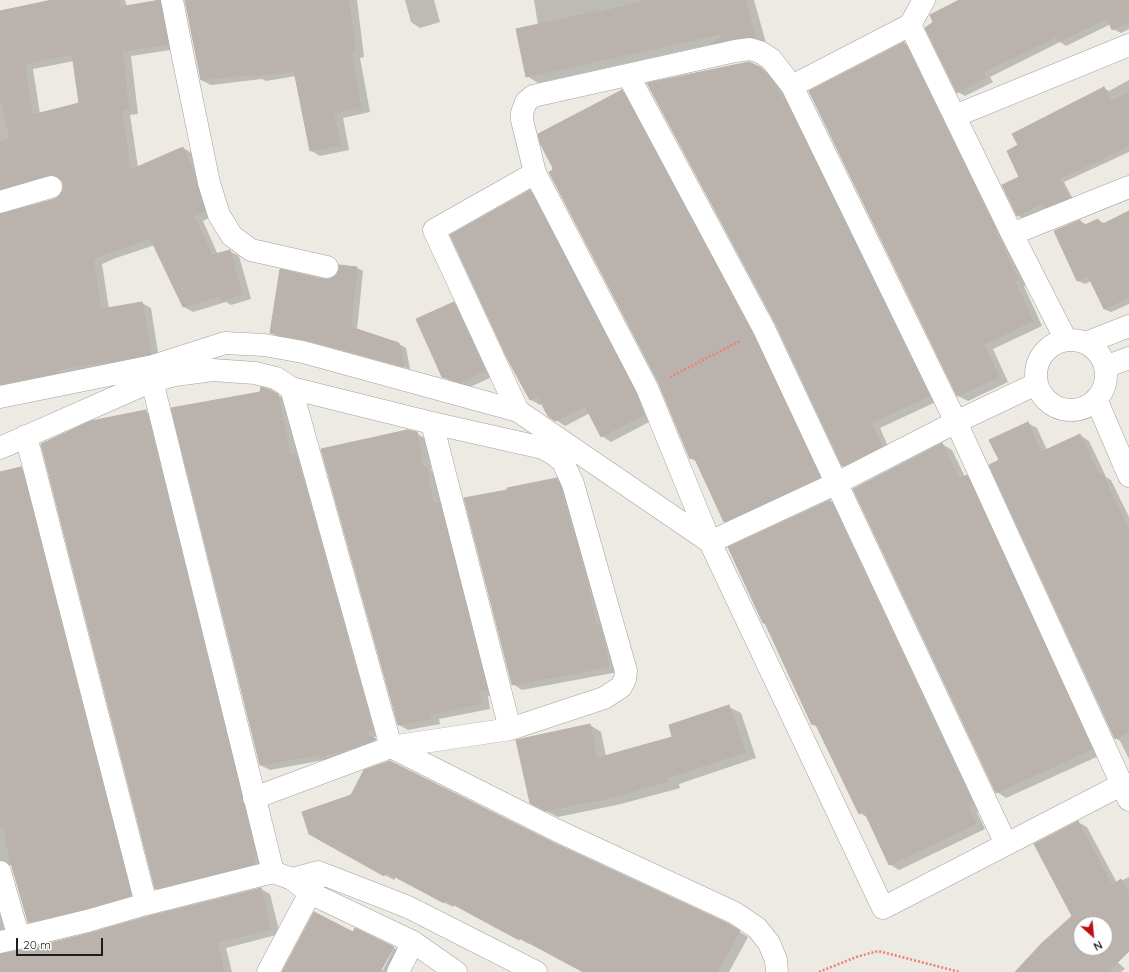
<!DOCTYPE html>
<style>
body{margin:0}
#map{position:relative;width:1129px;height:972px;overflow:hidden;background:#edeae3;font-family:Quicksand,sans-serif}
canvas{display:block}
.north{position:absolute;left:1073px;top:916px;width:40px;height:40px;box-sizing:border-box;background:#fff;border:1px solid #a5a5a5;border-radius:50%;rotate:153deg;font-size:11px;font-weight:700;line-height:16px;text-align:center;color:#1d1d1d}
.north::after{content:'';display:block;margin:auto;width:14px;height:18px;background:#b71314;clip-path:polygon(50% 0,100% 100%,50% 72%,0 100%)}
.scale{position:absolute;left:16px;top:938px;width:87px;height:18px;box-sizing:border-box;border:2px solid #1d1d1d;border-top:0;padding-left:5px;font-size:12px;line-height:14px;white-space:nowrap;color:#1d1d1d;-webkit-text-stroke:3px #fff;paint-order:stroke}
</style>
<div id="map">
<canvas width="1129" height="972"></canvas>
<div class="north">N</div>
<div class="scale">20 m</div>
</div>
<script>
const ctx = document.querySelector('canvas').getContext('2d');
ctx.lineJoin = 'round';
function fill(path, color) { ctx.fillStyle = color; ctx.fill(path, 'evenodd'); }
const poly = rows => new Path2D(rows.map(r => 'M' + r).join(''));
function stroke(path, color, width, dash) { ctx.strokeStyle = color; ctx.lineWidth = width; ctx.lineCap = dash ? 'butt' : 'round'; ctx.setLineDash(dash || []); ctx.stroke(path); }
fill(poly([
 [56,0,125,0,127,7,160,2,169,7,177,49,131,56,138,114,130,115,138,167,183,148,192,153,213,216,203,221,218,255,229,251,239,256,251,299,231,305,226,302,193,312,184,307,155,245,116,258,102,264,109,309,142,303,151,308,159,359,0,393,0,215,55,200,61,196,64,190,64,183,62,180,57,180,0,199,0,55],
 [74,61,80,104,40,114,33,69],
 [186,0,357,0,364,57,360,58,370,112,343,118,349,150,320,156,310,150,296,76,266,81,262,79,211,85,201,80],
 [405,0,434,0,440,22,420,28,411,22],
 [534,0,754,0,766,43,722,50,713,44,538,83,527,76,538,25],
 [961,0,1129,0,1129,29,1121,33,1113,29,1111,24,1066,46,1060,42,990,77,993,82,965,96,958,92],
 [904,43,914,49,1026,285,1024,286,1042,326,993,349,1008,382,968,401,958,396,810,92],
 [762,69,772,75,787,95,938,401,880,428,890,451,852,471,843,466,776,323],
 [1129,80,1129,152,1064,182,1074,201,1049,211,1045,208,1024,219,1018,216,1003,186,1020,177,1019,146,1104,88,1109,91],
 [622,91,631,96,762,341,828,482,734,526,725,521,697,462,690,458,659,382,554,170],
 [530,191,539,197,653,420,611,442,602,436,590,413,565,426,556,420,542,404,540,405,531,400,509,360],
 [1129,212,1129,304,1111,312,1104,309,1091,281,1085,284,1078,281,1055,231,1080,221,1087,225,1098,220,1104,223],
 [357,268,363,271,357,330,399,344,406,348,410,369,314,343,277,336,271,333,325,280,331,280],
 [453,303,463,308,494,376,470,387,453,382,443,377],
 [271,391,287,400,298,456,306,460,382,735,371,738,384,745,327,761,324,760,270,770,260,765],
 [146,412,156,417,264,869,166,894,156,888],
 [1028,423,1037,428,1047,450,1080,435,1089,441,1106,477,1111,480,1129,517,1129,759,1120,741,1115,738,1000,461],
 [416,433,426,439,432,472,436,474,496,695,488,696,490,709,439,719,440,724,408,730,399,725],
 [942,444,952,450,965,477,967,476,976,482,1101,755,1006,798,997,792],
 [21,468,30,474,140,901,38,927,28,922,11,865,6,865,0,869,0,473],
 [556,479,566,485,618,672,522,690,513,684,508,491],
 [830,501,840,506,982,809,977,812,985,829,899,870,889,864,868,818,860,813,819,728,812,724,767,624,764,623],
 [729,707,741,713,756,758,679,784,680,788,621,804,558,817,542,809,590,725,601,732,606,756,674,737],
 [1078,822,1087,827,1117,883,1129,877,1129,932,1105,946,1105,924,1081,924,1081,948,1103,948,1125,969,1121,972,1016,972,1073,917],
 [320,839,552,843,738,931,748,937,729,972,597,972,529,943,529,944,455,904,453,907,396,877,394,880],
 [261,889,270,894,280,934,226,948,232,972,0,972,0,955,22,951],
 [0,891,12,934,0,940],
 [394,948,403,953,395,972,283,972,383,970]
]), '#0003');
const building = poly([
 [52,0,118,0,120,7,160,0,168,44,122,51,129,109,122,110,130,170,183,147,194,173,205,211,194,216,212,255,230,250,242,294,221,301,220,296,183,307,150,238,106,254,93,259,101,309,142,302,151,354,111,362,111,361,56,370,57,373,0,384,0,214,55,199,60,195,63,190,63,183,60,178,54,175,47,175,0,189,0,142,10,139,0,98,0,11,52,0],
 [72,54,79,103,32,115,25,64,72,54],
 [185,0,349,0,355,52,351,53,361,107,334,113,340,145,310,151,294,71,256,76,255,74,201,80,185,0],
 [646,0,745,0,755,38,748,37,733,39,710,44,722,37,721,34,526,77,516,29,598,11,598,13,646,0],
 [959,0,1129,0,1129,21,1112,30,1107,18,1058,42,1056,37,983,72,986,77,957,93,925,28,933,22,930,15,959,0],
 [904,42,995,228,994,229,1018,279,1015,281,1033,321,984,344,999,377,957,396,809,91,904,42],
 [749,62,762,68,778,88,783,100,785,99,929,396,871,423,882,446,842,466,775,323,647,83,749,62],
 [1104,87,1111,101,1129,93,1129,146,1059,179,1069,198,1043,208,1041,204,1017,216,1002,185,1019,177,1007,151,1018,145,1012,134,1104,87],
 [622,90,753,335,820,477,724,522,694,457,690,459,658,382,549,172,553,170,552,169,553,168,540,143,538,134,622,90],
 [530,190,636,393,644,415,601,437,585,406,555,421,548,416,538,397,530,400,508,360,450,235,530,190],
 [1129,211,1129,297,1104,309,1088,276,1077,281,1054,231,1080,220,1083,226,1098,219,1101,225,1129,211],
 [339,265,357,267,351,327,399,343,404,367,306,340,270,333,280,269,324,279,330,279,336,275,339,270,339,265],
 [454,302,485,371,460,382,442,377,416,319,454,302],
 [261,387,271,390,278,394,290,455,296,454,373,730,364,732,376,739,343,751,317,757,316,755,260,765,171,408,260,392,261,387],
 [146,410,256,854,253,855,255,864,155,889,41,444,91,421,146,410],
 [1028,422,1041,452,1080,434,1099,475,1102,473,1129,531,1129,732,1115,739,989,465,999,460,989,440,1028,422],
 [407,430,417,432,423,468,427,467,432,498,435,504,440,503,487,690,479,691,481,704,430,714,431,719,398,725,321,449,407,430],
 [942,443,959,479,967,475,1092,749,996,793,853,489,942,443],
 [21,467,131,895,84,909,28,922,11,862,10,862,4,828,0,829,0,472,21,467],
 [557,478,561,488,572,530,573,530,587,580,596,626,600,625,602,634,609,667,512,685,464,498,507,490,507,488,557,478],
 [830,500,973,804,968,806,976,824,889,865,864,811,859,814,815,723,812,725,765,623,763,623,728,547,830,500],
 [729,705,745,752,667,778,669,781,609,798,545,811,530,803,516,740,590,724,597,758,672,737,669,725,729,705],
 [390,761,552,842,729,924,740,931,717,972,583,972,520,938,519,940,445,900,444,903,386,872,384,876,309,834,302,812,351,795,364,770,390,761],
 [1078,821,1112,885,1121,879,1129,893,1129,951,1108,972,1015,972,1042,943,1072,916,1034,844,1078,821],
 [1081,924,1105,924,1105,948,1081,948,1081,924],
 [261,888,271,929,219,942,217,942,224,972,0,972,0,954,22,950,90,933,149,916,261,888],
 [314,912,353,932,355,928,394,947,380,972,282,972,314,912]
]);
fill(building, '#bab3ad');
stroke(building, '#bdb1a7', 1);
const minor = poly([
 [172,0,183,57,209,183,219,215,232,236,251,250,327,267],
 [910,25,1012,234,1066,340],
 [628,75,764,329,1006,844],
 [792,86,910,25,924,0],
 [955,116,1129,45],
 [0,202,51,187],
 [1012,234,1129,187],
 '1036 375a35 35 0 1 1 70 0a35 35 0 1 1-70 0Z',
 [1086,343,1129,326],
 [1105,367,1129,358],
 [152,381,273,872],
 [0,397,153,366,225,343,264,345,303,352,518,411,710,542,837,483,956,422,1036,384],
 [1096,399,1129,476],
 [518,411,434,230,535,173],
 [432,423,510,729],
 [26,436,146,904],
 [0,448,152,381,175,375,213,370,255,373,276,378,291,388],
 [1121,785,883,908,710,542,647,388,535,173,522,120,522,113,526,102,533,96,735,51,750,49,760,52,771,59,792,86,956,422,1129,800],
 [254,798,391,747,510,729,604,698,621,687,625,679,626,671,573,484,563,462,555,455,543,448,432,423,291,388,391,747,558,831,735,913,757,928,769,943,776,960,777,972],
 [0,872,19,938],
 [292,879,318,872,408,907,536,972],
 [0,942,87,921,146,904,273,872,292,879,310,893,413,942,456,972],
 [268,972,310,893,315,881],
 [398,972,413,942]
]);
stroke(minor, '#a1a1a1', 23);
stroke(poly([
 [670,377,740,341],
 [819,972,856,957,878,951,960,972]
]), '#ec8175', 2.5, [2, 2]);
stroke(minor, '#fff', 22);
</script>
